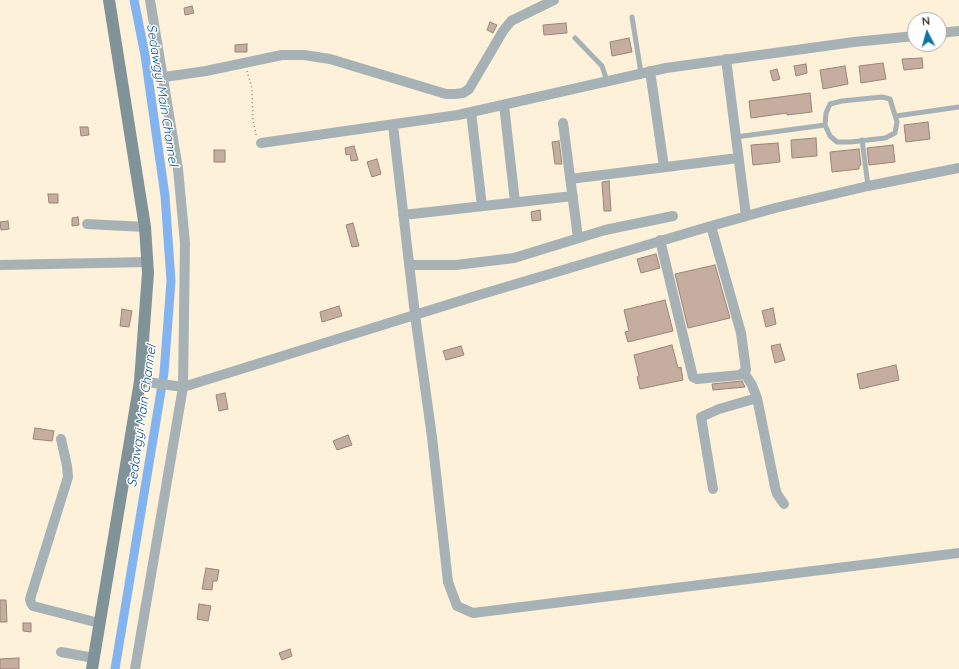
<!DOCTYPE html>
<style>
body{margin:0}
#map{position:relative;width:959px;height:669px;overflow:hidden;background:#fef1da;font-family:Quicksand,sans-serif}
canvas{display:block}
.north{position:absolute;left:907px;top:12px;width:40px;height:40px;box-sizing:border-box;background:#fff;border:1px solid #adaba8;border-radius:50%;rotate:354deg;font-size:11px;font-weight:700;line-height:16px;text-align:center;color:#332e25}
.north::after{content:'';display:block;margin:auto;width:14px;height:18px;background:#0b78a2;clip-path:polygon(50% 0,100% 100%,50% 72%,0 100%)}
</style>
<div id="map">
<canvas width="959" height="669"></canvas>
<div class="north">N</div>
</div>
<script>
const ctx = document.querySelector('canvas').getContext('2d');
ctx.lineJoin = 'round';
const poly = rows => new Path2D(rows.map(r => 'M' + r).join(''));
function stroke(path, color, width, dash) { ctx.strokeStyle = color; ctx.lineWidth = width; ctx.lineCap = dash ? 'butt' : 'round'; ctx.setLineDash(dash || []); ctx.stroke(path); }
function fill(path, color) { ctx.fillStyle = color; ctx.fill(path, 'evenodd'); }
function write(font, color, halo, rows, align = 'center') {
  ctx.font = font + ' Quicksand,sans-serif'; ctx.lineWidth = 3; ctx.setLineDash([]); ctx.textBaseline = 'middle'; ctx.strokeStyle = halo; ctx.fillStyle = color; for (const [text, x, y, turn = 0] of rows) {
    ctx.save(); ctx.translate(x, y); ctx.rotate((+turn || 0) * Math.PI / 180); ctx.textAlign = isNaN(turn) ? turn : align; if (halo) ctx.strokeText(text, 0, 0); ctx.fillText(text, 0, 0); ctx.restore();
  }
}
stroke(poly([
 [115,669,164,373,171,281,165,196,145,55,134,0]
]), '#83b4f0', 9);
const building = poly([
 [192,6,194,13,185,15,184,8,192,6],
 [490,22,497,25,493,33,487,30,490,22],
 [566,23,567,33,544,35,543,25,566,23],
 [629,38,632,52,612,56,610,42,629,38],
 [247,44,247,52,235,52,235,45,247,44],
 [922,58,923,68,904,70,902,59,922,58],
 [883,63,886,79,861,83,859,66,883,63],
 [806,64,807,73,796,76,794,66,806,64],
 [845,66,848,84,823,89,820,70,845,66],
 [777,69,780,79,773,81,770,71,777,69],
 [810,93,812,112,787,115,787,113,751,118,749,101,810,93],
 [928,122,930,139,906,142,904,125,928,122],
 [80,127,88,127,89,135,81,136,80,127],
 [816,138,817,156,792,158,791,140,816,138],
 [559,141,562,164,555,164,552,142,559,141],
 [778,143,780,162,753,165,751,145,778,143],
 [893,145,895,162,869,165,867,148,893,145],
 [354,146,358,160,351,161,350,154,346,155,345,148,354,146],
 [859,149,861,165,859,166,859,169,832,172,830,152,859,149],
 [214,150,225,150,225,162,214,162,214,150],
 [377,159,381,174,372,177,367,162,377,159],
 [609,181,611,211,604,211,602,182,609,181],
 [48,194,58,194,58,203,49,203,48,194],
 [540,210,541,220,532,221,531,212,540,210],
 [78,217,79,225,72,226,72,218,78,217],
 [8,221,9,229,1,230,0,222,8,221],
 [353,223,359,246,352,247,346,225,353,223],
 [656,254,660,268,641,273,637,259,656,254],
 [715,265,730,318,688,328,675,274,715,265],
 [665,300,673,331,628,342,625,332,629,331,624,310,665,300],
 [339,306,342,316,322,322,320,312,339,306],
 [773,308,776,324,766,327,762,311,773,308],
 [122,309,132,311,129,327,120,326,122,309],
 [780,344,785,360,775,363,771,346,780,344],
 [672,345,678,368,681,367,683,380,640,389,637,377,639,376,634,355,672,345],
 [461,346,464,355,446,360,443,351,461,346],
 [896,365,899,380,860,389,857,374,896,365],
 [742,381,745,387,713,390,712,384,742,381],
 [225,393,228,409,219,411,216,395,225,393],
 [35,428,54,431,52,441,33,439,35,428],
 [348,435,352,445,337,450,333,441,348,435],
 [206,568,219,570,217,581,213,581,212,590,202,589,206,568],
 [0,600,6,600,7,622,0,622,0,600],
 [199,604,211,606,208,621,197,619,199,604],
 [23,623,31,623,31,632,23,631,23,623],
 [290,649,292,656,282,660,279,653,290,649],
 [19,658,19,669,0,669,0,659,19,658]
]);
fill(building, '#c5aea0');
stroke(building, '#9a8476', 1);
stroke(poly([
 [247,71,252,88,253,121,256,135]
]), '#908878', 1.5, [1, 3]);
stroke(poly([
 [632,17,641,73],
 [575,38,602,66,607,81],
 [896,116,959,107],
 [736,137,825,125,826,113,830,104,842,101,882,97,890,99,897,122,895,133,885,138,851,142,837,142,830,136,825,125],
 [862,140,868,186]
]), '#a6b2b6', 5);
stroke(poly([
 [939,33,959,31],
 [726,59,746,216],
 [650,71,664,167],
 [164,77,206,71,282,55,304,55,330,59,446,94,455,94,463,93,469,89,503,31,511,21,554,0],
 [504,105,515,202],
 [471,112,482,206],
 [563,123,578,238],
 [393,125,415,315,432,437,448,582,457,606,473,613,959,553],
 [261,143,458,115,666,68,854,42,915,36],
 [570,179,738,158],
 [403,215,573,196],
 [87,224,145,227],
 [660,240,693,377,697,379,740,375,746,370,741,333,711,226],
 [0,265,148,262],
 [409,265,456,265,514,258,605,230,673,216],
 [744,373,752,385,757,398,775,487,777,494,784,504],
 [140,381,183,387,479,295,711,226,775,208,868,186,959,168],
 [61,439,67,466,68,477,30,599,31,603,33,606,99,623],
 [713,489,701,417,719,409,757,398],
 [61,652,94,658],
 [135,669,183,387,185,243,178,169,150,0]
]), '#a6b2b6', 10);
stroke(poly([
 [92,669,140,381,148,273,145,227,109,0]
]), '#809399', 12);
write('italic 13px', '#0a4c8e', '#fff', [
 ["Sedawgyi Main Channel",162,95,81],
 ["Sedawgyi Main Channel",142,416,-82]
]);
</script>
